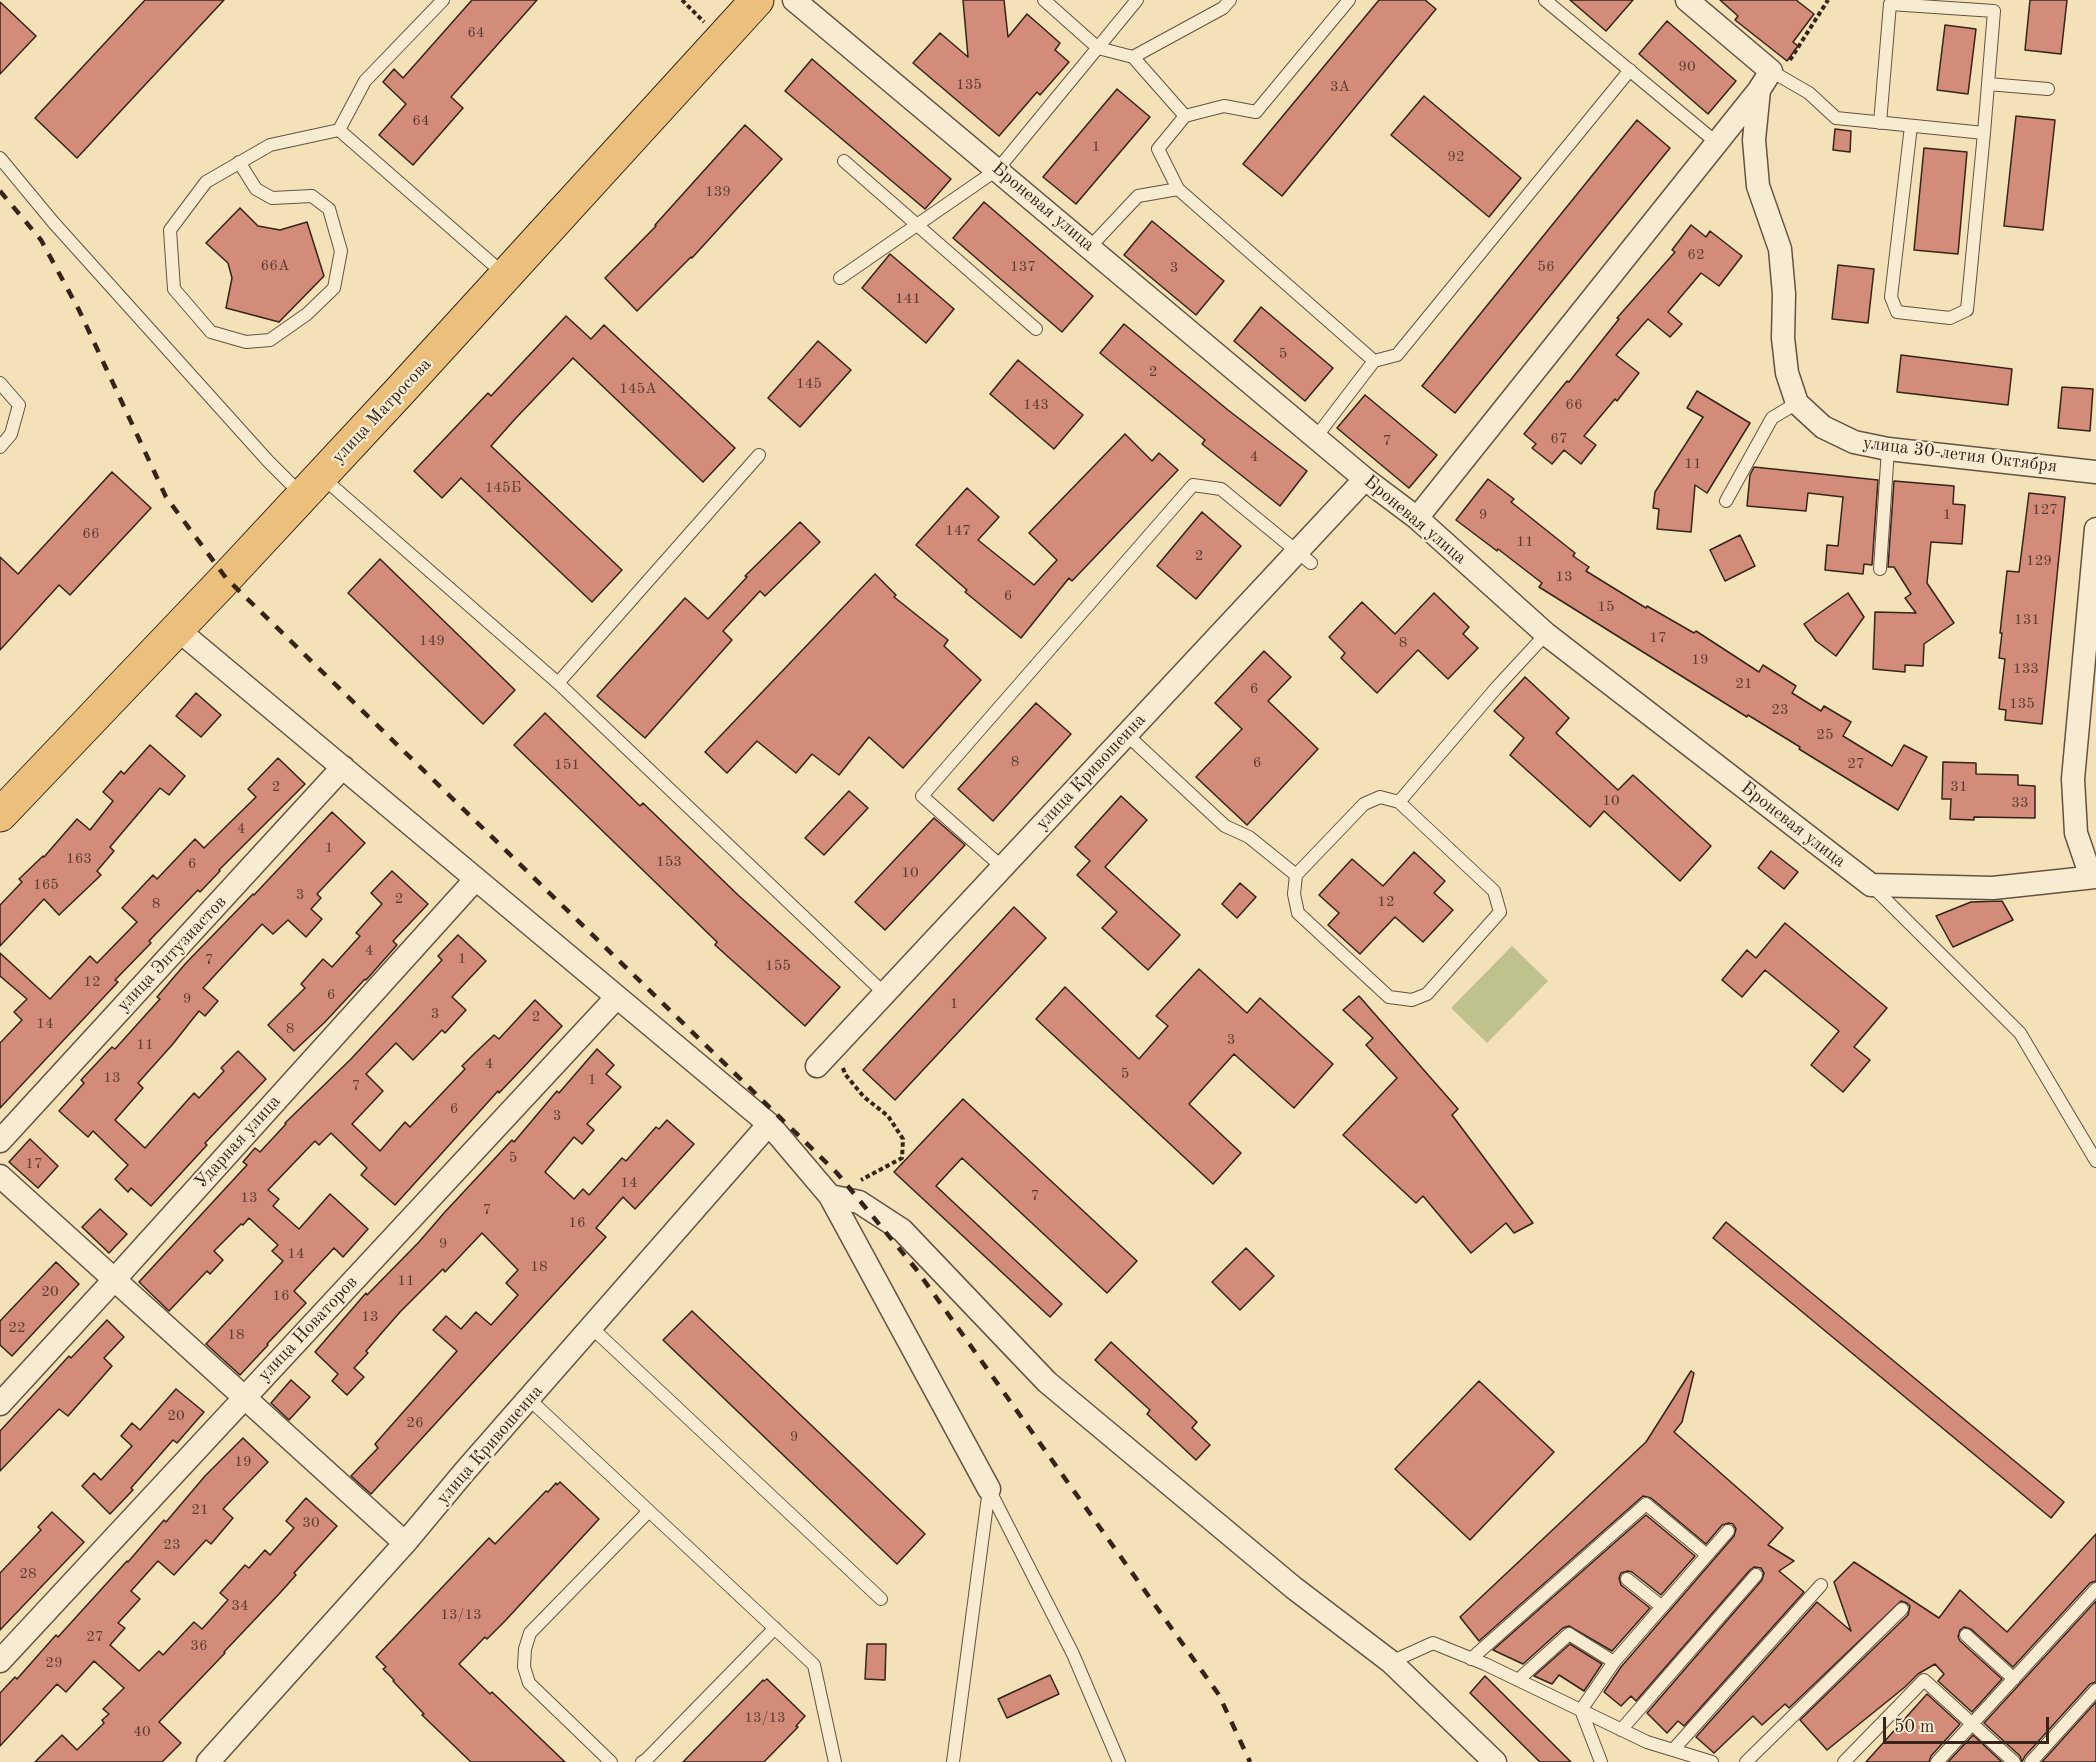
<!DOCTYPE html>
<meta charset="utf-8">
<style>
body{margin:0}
#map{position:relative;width:2096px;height:1762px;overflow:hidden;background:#f3e1b8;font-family:"Old Standard TT",serif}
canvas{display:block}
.scale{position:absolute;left:1883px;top:1717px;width:166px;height:27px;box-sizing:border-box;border:3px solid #36231a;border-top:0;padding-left:8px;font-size:18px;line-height:21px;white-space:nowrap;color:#36231a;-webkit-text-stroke:4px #f7ecd1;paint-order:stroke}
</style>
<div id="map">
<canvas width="2096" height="1762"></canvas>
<div class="scale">50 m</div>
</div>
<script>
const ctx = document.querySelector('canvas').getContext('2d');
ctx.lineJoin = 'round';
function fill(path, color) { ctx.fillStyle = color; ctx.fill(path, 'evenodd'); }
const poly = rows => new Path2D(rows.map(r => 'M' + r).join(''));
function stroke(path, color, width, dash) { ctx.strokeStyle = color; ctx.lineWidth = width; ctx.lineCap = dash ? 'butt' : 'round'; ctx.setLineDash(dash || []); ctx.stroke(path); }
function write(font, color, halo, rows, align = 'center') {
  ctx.font = font + ' "Old Standard TT",serif'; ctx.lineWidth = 4.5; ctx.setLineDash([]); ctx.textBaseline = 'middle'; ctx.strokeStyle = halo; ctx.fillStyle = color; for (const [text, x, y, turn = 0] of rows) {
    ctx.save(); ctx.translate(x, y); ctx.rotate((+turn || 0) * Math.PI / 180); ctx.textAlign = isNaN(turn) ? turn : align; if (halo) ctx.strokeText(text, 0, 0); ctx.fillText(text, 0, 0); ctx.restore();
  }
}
fill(poly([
 [1512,946,1548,981,1487,1043,1451,1008]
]), '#bfc28c');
const building = poly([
 [145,0,224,0,77,158,35,118,145,0],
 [472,0,537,0,451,97,463,108,413,165,379,135,406,104,383,82,394,69,403,78,472,0],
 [963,0,1004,0,1008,37,1027,14,1060,43,1055,50,1069,62,1040,95,1037,92,999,136,913,63,940,33,968,57,963,0],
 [1379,0,1425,0,1436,9,1282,196,1243,164,1379,0],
 [1570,0,1633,0,1606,31,1570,0],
 [1720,0,1796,0,1814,14,1793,42,1798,46,1787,61,1735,20,1738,16,1720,0],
 [2030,0,2067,0,2061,54,2025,50,2030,0],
 [0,2,36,36,0,74,0,2],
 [1667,21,1736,81,1708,114,1639,54,1667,21],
 [1945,25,1976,29,1968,94,1937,90,1945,25],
 [812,59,951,179,925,209,785,91,812,59],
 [1117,89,1150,117,1076,204,1043,177,1117,89],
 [1424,96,1521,178,1489,217,1391,135,1424,96],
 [2016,116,2055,120,2043,230,2004,226,2016,116],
 [1637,120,1670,148,1455,413,1422,386,1637,120],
 [745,125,782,159,692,258,691,257,637,311,605,278,656,226,655,225,745,125],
 [1835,129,1851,131,1850,152,1833,150,1835,129],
 [1924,148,1967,152,1958,254,1914,250,1924,148],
 [984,202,1093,296,1062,332,953,238,984,202],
 [240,208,258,226,280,230,307,222,324,276,279,322,226,308,232,278,228,263,206,243,240,208],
 [1152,221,1224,281,1196,315,1124,255,1152,221],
 [1691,225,1706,237,1710,231,1742,256,1719,286,1701,273,1668,312,1682,324,1670,337,1648,319,1616,355,1639,373,1617,401,1615,399,1584,436,1596,445,1581,464,1564,450,1552,464,1532,448,1536,444,1524,434,1567,381,1569,382,1619,319,1617,318,1675,252,1672,250,1691,225],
 [890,254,954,309,926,343,862,288,890,254],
 [1838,265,1874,269,1868,323,1832,319,1838,265],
 [1261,307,1333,368,1305,401,1234,341,1261,307],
 [566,316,591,339,604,325,735,448,703,482,573,358,515,419,491,446,622,570,592,602,461,478,442,498,414,471,488,393,491,396,566,316],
 [1124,324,1228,410,1307,471,1280,506,1202,444,1205,440,1100,353,1124,324],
 [818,341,851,370,800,427,768,398,818,341],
 [1901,355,2012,369,2008,405,1897,392,1901,355],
 [1018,360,1083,415,1054,449,990,394,1018,360],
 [2062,387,2093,389,2090,431,2058,428,2062,387],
 [1697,391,1750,423,1707,493,1695,485,1691,532,1657,529,1659,509,1653,508,1655,492,1703,417,1687,408,1697,391],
 [1365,395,1437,455,1409,488,1337,428,1365,395],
 [1125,434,1152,461,1159,453,1178,470,1072,581,1069,578,1021,638,965,592,967,590,916,545,967,488,999,517,978,540,1034,585,1057,560,1029,533,1125,434],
 [1754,467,1878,480,1872,565,1864,564,1863,574,1825,570,1827,545,1838,546,1843,497,1808,493,1806,511,1747,506,1750,475,1754,467],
 [112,472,151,508,70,595,59,585,0,650,0,557,18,574,112,472],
 [1488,479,1514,499,1511,502,1575,553,1573,556,1589,567,1586,571,1646,608,1647,606,1694,633,1696,631,1759,672,1763,665,1796,686,1792,693,1821,711,1824,706,1851,722,1843,736,1892,766,1904,745,1927,757,1898,810,1799,749,1800,747,1748,715,1747,717,1539,587,1542,583,1498,549,1497,551,1456,520,1488,479],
 [1894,481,1954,486,1953,504,1965,505,1962,544,1931,542,1927,583,1954,623,1924,644,1923,666,1905,665,1905,672,1873,669,1875,612,1916,613,1905,598,1911,594,1894,567,1888,567,1894,481],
 [2029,493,2065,497,2042,724,2005,720,2006,710,1999,709,2005,659,1999,658,2002,633,2000,633,2007,571,2019,572,2029,493],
 [1202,512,1241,546,1196,599,1157,566,1202,512],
 [800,522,820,542,765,596,760,591,723,631,732,640,645,738,597,696,685,598,708,619,747,577,745,576,800,522],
 [1740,535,1755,566,1725,581,1710,550,1740,535],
 [380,559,515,690,483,724,348,593,380,559],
 [875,574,896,595,894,597,948,640,944,646,981,680,903,768,869,737,839,775,812,754,796,773,757,741,727,773,705,752,875,574],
 [1434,593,1469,627,1463,634,1478,648,1448,679,1418,650,1377,693,1341,658,1345,653,1329,637,1362,602,1395,634,1434,593],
 [1848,593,1864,617,1836,656,1816,641,1804,624,1848,593],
 [1264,651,1291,677,1268,701,1318,749,1247,825,1196,777,1242,729,1215,703,1264,651],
 [1525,677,1569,718,1556,733,1618,790,1633,775,1711,846,1680,881,1604,811,1590,827,1510,755,1524,738,1494,711,1525,677],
 [196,693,221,715,201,737,176,716,196,693],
 [1036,703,1071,734,993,821,958,789,1036,703],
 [545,713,640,806,643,803,738,895,840,987,805,1026,715,945,717,942,514,745,545,713],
 [150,745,185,776,169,795,160,788,110,847,114,851,97,871,101,875,59,915,44,899,0,946,0,905,22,882,19,879,43,856,44,857,77,819,90,830,113,801,103,792,121,771,124,774,150,745],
 [278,758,305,784,219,870,220,871,200,892,198,890,149,941,151,943,115,980,118,982,0,1108,0,1043,22,1020,14,1012,27,999,0,976,0,953,50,999,90,956,97,963,137,922,122,908,153,875,157,879,195,839,204,848,256,797,248,789,278,758],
 [1943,762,1976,763,1976,774,2018,775,2018,785,2035,786,2035,818,1974,817,1974,820,1950,819,1951,799,1942,799,1943,762],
 [849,791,868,808,824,855,805,838,849,791],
 [1121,796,1147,820,1105,867,1180,935,1148,970,1102,928,1117,912,1077,875,1090,861,1075,847,1121,796],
 [332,812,365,843,317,894,321,898,311,909,322,919,306,937,288,920,273,934,262,924,203,988,218,1001,205,1016,199,1011,172,1045,138,1083,143,1088,115,1120,145,1148,194,1093,199,1098,224,1071,221,1068,238,1051,266,1079,205,1143,207,1145,151,1206,131,1188,128,1192,115,1179,128,1165,93,1131,88,1137,59,1111,84,1083,81,1080,112,1047,115,1049,160,999,157,997,186,963,253,894,254,895,332,812],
 [934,818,965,845,885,930,855,902,934,818],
 [1771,851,1798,872,1784,889,1758,868,1771,851],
 [1414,852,1445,881,1434,893,1453,910,1423,942,1395,917,1360,954,1328,925,1339,913,1319,895,1352,859,1383,886,1414,852],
 [392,871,428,904,393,941,397,945,366,980,365,979,325,1022,294,1051,268,1025,305,988,301,984,323,959,332,967,360,936,356,933,382,904,371,893,392,871],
 [1240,883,1256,897,1237,918,1222,904,1240,883],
 [2002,901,2013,920,1953,947,1936,916,1971,902,2002,901],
 [1014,907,1046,938,895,1100,863,1070,1014,907],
 [1785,923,1887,1008,1854,1047,1870,1060,1843,1092,1811,1065,1839,1031,1765,970,1742,997,1722,980,1747,950,1756,958,1785,923],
 [458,935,486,961,452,997,466,1010,445,1033,442,1030,413,1060,396,1043,366,1074,383,1091,352,1124,380,1151,405,1122,410,1127,465,1069,462,1066,475,1053,494,1035,499,1039,535,1000,562,1026,520,1071,499,1093,498,1091,395,1205,361,1175,367,1168,331,1133,319,1145,315,1141,268,1190,279,1199,273,1206,299,1229,330,1194,368,1229,343,1257,334,1248,294,1291,306,1303,267,1344,268,1345,240,1375,206,1344,283,1261,272,1251,278,1245,249,1218,243,1225,241,1224,214,1251,223,1260,210,1274,207,1271,169,1311,139,1282,247,1165,243,1162,255,1148,260,1152,286,1124,285,1123,351,1059,400,1006,442,960,438,956,458,935],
 [1199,969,1247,1013,1260,998,1333,1064,1294,1108,1234,1054,1189,1104,1241,1153,1213,1184,1036,1019,1065,987,1139,1059,1168,1026,1156,1016,1199,969],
 [1359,996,1458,1109,1452,1115,1533,1223,1514,1233,1506,1223,1471,1253,1423,1196,1416,1203,1343,1135,1397,1078,1366,1045,1373,1038,1343,1010,1359,996],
 [597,1049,614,1065,606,1074,621,1087,587,1124,594,1130,582,1144,574,1137,545,1172,574,1199,583,1189,589,1195,622,1158,626,1161,656,1127,659,1129,667,1120,694,1144,635,1209,623,1197,596,1228,606,1237,371,1494,351,1476,378,1448,375,1444,457,1351,433,1330,446,1316,461,1329,476,1312,491,1325,518,1295,506,1283,518,1270,482,1233,445,1272,443,1269,400,1312,366,1351,368,1353,354,1368,364,1377,347,1395,332,1381,338,1374,315,1352,366,1293,367,1295,419,1242,444,1213,512,1140,514,1142,557,1091,559,1093,597,1049],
 [963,1099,1137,1261,1107,1293,962,1158,936,1186,1062,1304,1050,1317,894,1172,963,1099],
 [30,1139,58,1166,38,1188,9,1162,30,1139],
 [100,1209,127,1234,109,1253,82,1227,100,1209],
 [1726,1222,2064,1502,2051,1518,1713,1238,1726,1222],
 [1246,1248,1274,1276,1240,1310,1212,1282,1246,1248],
 [56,1262,79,1284,12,1356,0,1345,0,1321,56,1262],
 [692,1311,925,1534,897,1564,663,1340,692,1311],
 [107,1320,124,1337,104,1358,112,1366,68,1416,59,1409,0,1471,0,1431,69,1356,71,1358,107,1320],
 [1111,1342,1197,1422,1192,1428,1210,1445,1196,1460,1147,1414,1150,1410,1095,1360,1111,1342],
 [1691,1371,1694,1373,1682,1422,1674,1432,1783,1528,1768,1545,1794,1561,1779,1571,1804,1592,1684,1726,1678,1721,1667,1733,1647,1713,1762,1580,1764,1573,1761,1568,1754,1567,1750,1570,1636,1701,1631,1696,1621,1706,1604,1692,1621,1667,1734,1536,1736,1529,1733,1524,1729,1523,1722,1525,1706,1544,1651,1498,1643,1496,1479,1641,1460,1617,1646,1442,1691,1371],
 [291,1380,310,1397,289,1420,271,1403,291,1380],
 [1479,1381,1554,1452,1470,1540,1395,1469,1479,1381],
 [176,1389,204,1412,177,1443,173,1440,131,1488,133,1490,110,1514,82,1486,94,1473,101,1480,132,1446,121,1436,132,1423,140,1430,176,1389],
 [243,1438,268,1462,223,1509,233,1518,211,1544,206,1540,174,1575,158,1561,131,1591,140,1599,118,1623,125,1628,110,1645,139,1671,159,1651,163,1655,194,1622,202,1629,228,1600,220,1593,245,1565,249,1568,265,1550,270,1555,294,1528,286,1521,306,1498,337,1526,294,1573,296,1575,279,1594,224,1652,225,1653,159,1722,181,1743,162,1762,35,1762,62,1735,77,1750,104,1723,102,1720,109,1714,103,1709,124,1688,94,1661,66,1692,57,1684,0,1746,0,1693,15,1677,17,1679,56,1635,58,1637,127,1561,128,1562,164,1520,166,1522,205,1476,243,1438],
 [560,1482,599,1519,505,1621,487,1639,485,1637,459,1664,490,1694,492,1692,565,1762,471,1762,422,1715,424,1714,393,1681,394,1680,383,1669,386,1667,376,1657,489,1538,495,1544,546,1491,548,1492,556,1483,557,1485,560,1482],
 [52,1512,84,1542,0,1630,0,1573,41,1530,38,1527,52,1512],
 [1646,1515,1695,1556,1661,1595,1632,1572,1628,1571,1621,1573,1619,1578,1621,1585,1650,1608,1612,1651,1569,1626,1563,1628,1523,1664,1493,1650,1646,1515],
 [2096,1534,2096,1581,2090,1583,2013,1667,1971,1629,1964,1627,1960,1630,1958,1637,1960,1641,2002,1679,1972,1712,1938,1681,1944,1674,1935,1664,1918,1674,1905,1687,1827,1750,1800,1720,1908,1615,1910,1606,1907,1603,1901,1601,1789,1708,1785,1704,1762,1725,1753,1716,1714,1753,1696,1737,1817,1602,1851,1631,1834,1582,1854,1562,1939,1618,1960,1590,2007,1632,2096,1534],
 [2096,1601,2096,1682,2090,1684,2025,1756,2022,1762,2020,1756,1984,1723,2096,1601],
 [867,1644,886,1644,885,1680,865,1679,867,1644],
 [1570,1644,1602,1664,1584,1691,1559,1675,1552,1684,1534,1676,1570,1644],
 [1050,1675,1059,1694,1007,1718,998,1699,1050,1675],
 [1485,1676,1571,1762,1540,1762,1470,1693,1485,1676],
 [767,1679,805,1716,796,1726,798,1727,764,1762,683,1762,763,1680,764,1681,767,1679],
 [1927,1694,1960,1724,1931,1756,1929,1762,1866,1762,1927,1694],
 [2096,1702,2096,1762,2042,1762,2096,1702],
 [1973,1735,2002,1762,1948,1762,1973,1735]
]);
fill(building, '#d28c79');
stroke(building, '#36231a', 1.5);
const lane = poly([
 [1044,0,1098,48,1133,57,1223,8,1230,0],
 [1545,0,1717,143],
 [1133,57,1185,116],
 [1771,71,1809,93,1836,118,1984,133],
 [1988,84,2048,89],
 [1880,123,1890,4,1994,11,1984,133,1967,310,1950,318,1897,312,1891,297,1911,126],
 [339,130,504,274],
 [0,158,53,222,268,461,302,495],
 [844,161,1036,329],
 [239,162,256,189,272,198,312,196,329,209,341,251,334,288,307,314,270,340,246,342,211,332,174,289,170,230,206,182,270,145,339,130,365,81,443,0],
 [1178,189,1158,149,1185,116,1224,106,1256,112,1349,0],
 [1090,247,1138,196,1178,189,1374,361,1316,437],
 [840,278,998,169,1137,0],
 [1374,361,1397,355,1630,70],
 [0,383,19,405,11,434,0,447],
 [759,455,558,683,884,993],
 [322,477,558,683],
 [1726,501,1772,418,1797,403],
 [1880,569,1888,449],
 [1126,734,1225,826,1249,837,1296,875],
 [1380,797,1399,802,1494,891,1500,912,1427,994,1412,1000,1389,997,1298,913,1294,894,1296,875,1364,804,1380,797],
 [1399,802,1497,687,1546,634],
 [1002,867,922,796,1193,485,1221,489,1311,563],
 [1872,886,2020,1033,2096,1161],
 [592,1328,881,1599],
 [529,1399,814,1665,835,1762],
 [989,1489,1073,1654,1119,1762],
 [1627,1579,1661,1606],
 [1966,1635,2014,1679],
 [1471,1659,1646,1504,1707,1555],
 [1391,1662,1433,1643,1485,1664,1647,1742,1712,1762],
 [1518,1680,1569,1634,1614,1662],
 [1621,1730,1756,1575],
 [1673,1750,1821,1585],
 [611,1762,529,1683,524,1667,525,1649,530,1633,649,1511],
 [642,1762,646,1760,775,1628],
 [953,1762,989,1489],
 [1601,1762,1581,1710,1614,1662,1728,1531],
 [1746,1762,1902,1609],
 [1844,1762,1924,1680,2014,1762],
 [1937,1762,2096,1589],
 [2031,1762,2096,1690]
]);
const street = poly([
 [794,0,1365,479,1417,518,1546,634,1871,885,1993,888,2096,877],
 [1759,90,1754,140,1758,186,1780,249,1784,294,1783,338,1787,373,1797,403,1823,427,1854,442,1888,449,2096,472],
 [1417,518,1759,90,1771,71,1687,0],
 [177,629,769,1124,830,1196,989,1489],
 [2091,877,2076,833,2073,779,2096,529],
 [817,1066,1365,479],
 [0,1141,343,767],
 [0,1176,405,1543],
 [830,1196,859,1202,902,1230,1047,1382,1294,1588,1391,1662,1495,1762],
 [0,1404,114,1280,475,880],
 [0,1661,616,998],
 [208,1762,405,1543,465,1471,769,1124]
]);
const highway = poly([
 [0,815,226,578,400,391,757,0]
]);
stroke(lane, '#655242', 14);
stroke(street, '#655242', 25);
stroke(highway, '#36231a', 35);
stroke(poly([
 [682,0,704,22],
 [1790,60,1828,0],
 [843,1068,845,1074,864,1097,888,1116,903,1139,902,1158,861,1180]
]), '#36231a', 4, [4.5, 3]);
stroke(lane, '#f7ecd1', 12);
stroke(street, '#f7ecd1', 22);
stroke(highway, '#eac07c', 33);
stroke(poly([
 [0,191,41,240,79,310,166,497,226,578,837,1173,916,1269,1219,1695,1250,1762]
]), '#36231a', 4.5, [10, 10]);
write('15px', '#5d3d32', null, [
 ["64",476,33],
 ["90",1687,67],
 ["135",969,85],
 ["3А",1340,87],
 ["64",421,121],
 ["1",1096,147],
 ["92",1456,157],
 ["139",718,192],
 ["62",1696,255],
 ["66А",275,266],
 ["137",1023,267],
 ["56",1546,267],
 ["3",1174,268],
 ["141",908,299],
 ["5",1283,354],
 ["2",1153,372],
 ["145",809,384],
 ["145А",638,389],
 ["143",1036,405],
 ["66",1574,405],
 ["67",1559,439],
 ["7",1387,441],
 ["4",1254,457],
 ["11",1693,464],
 ["145Б",503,488],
 ["127",2045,510],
 ["9",1483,515],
 ["1",1947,515],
 ["147",958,531],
 ["66",91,534],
 ["11",1525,542],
 ["2",1199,556],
 ["129",2039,561],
 ["13",1564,577],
 ["6",1008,596],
 ["15",1606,607],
 ["131",2027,620],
 ["17",1658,638],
 ["149",432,641],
 ["8",1403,643],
 ["19",1700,660],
 ["133",2026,669],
 ["21",1744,684],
 ["6",1254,689],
 ["135",2022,704],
 ["23",1780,710],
 ["25",1825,735],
 ["8",1015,762],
 ["6",1257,763],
 ["27",1856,764],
 ["151",567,765],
 ["2",276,787],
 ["31",1959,787],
 ["10",1611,801],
 ["33",2020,803],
 ["4",241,829],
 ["1",329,848],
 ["163",79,859],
 ["153",669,862],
 ["6",192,864],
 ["10",910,873],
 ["165",46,885],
 ["3",300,895],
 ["2",399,899],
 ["12",1386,902],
 ["8",156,904],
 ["4",369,951],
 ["1",462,959],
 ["7",209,960],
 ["155",778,966],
 ["12",92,982],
 ["6",331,995],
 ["9",187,999],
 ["1",954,1004],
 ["3",435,1014],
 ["2",536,1017],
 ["14",45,1024],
 ["8",290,1029],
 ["3",1231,1040],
 ["11",145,1045],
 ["4",489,1064],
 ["5",1125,1074],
 ["13",112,1078],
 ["1",592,1080],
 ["7",356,1086],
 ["6",454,1109],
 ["3",557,1116],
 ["5",513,1158],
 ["17",34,1164],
 ["14",629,1183],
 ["7",1035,1196],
 ["13",249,1198],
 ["7",487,1210],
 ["16",577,1223],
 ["9",443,1244],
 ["14",296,1254],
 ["18",539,1267],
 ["11",406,1281],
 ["20",50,1292],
 ["16",281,1296],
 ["13",370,1317],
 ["22",17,1328],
 ["18",236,1335],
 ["20",176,1416],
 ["26",415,1423],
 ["9",794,1437],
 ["19",243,1462],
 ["21",200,1510],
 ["30",311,1523],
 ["23",172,1545],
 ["28",28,1574],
 ["34",240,1606],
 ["13/13",461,1615],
 ["27",95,1637],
 ["36",199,1646],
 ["29",54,1663],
 ["13/13",765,1718],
 ["40",142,1732]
]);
write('18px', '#36231a', '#f7ecd1', [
 ["Броневая улица",1043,207,40],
 ["улица Матросова",382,411,-47],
 ["улица 30-летия Октября",1960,455,7],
 ["Броневая улица",1415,520,40],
 ["улица Кривошеина",1091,772,-47],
 ["Броневая улица",1793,825,38],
 ["улица Энтузиастов",172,954,-47],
 ["Ударная улица",238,1142,-48],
 ["улица Новаторов",308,1329,-47],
 ["улица Кривошеина",490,1445,-49]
]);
</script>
